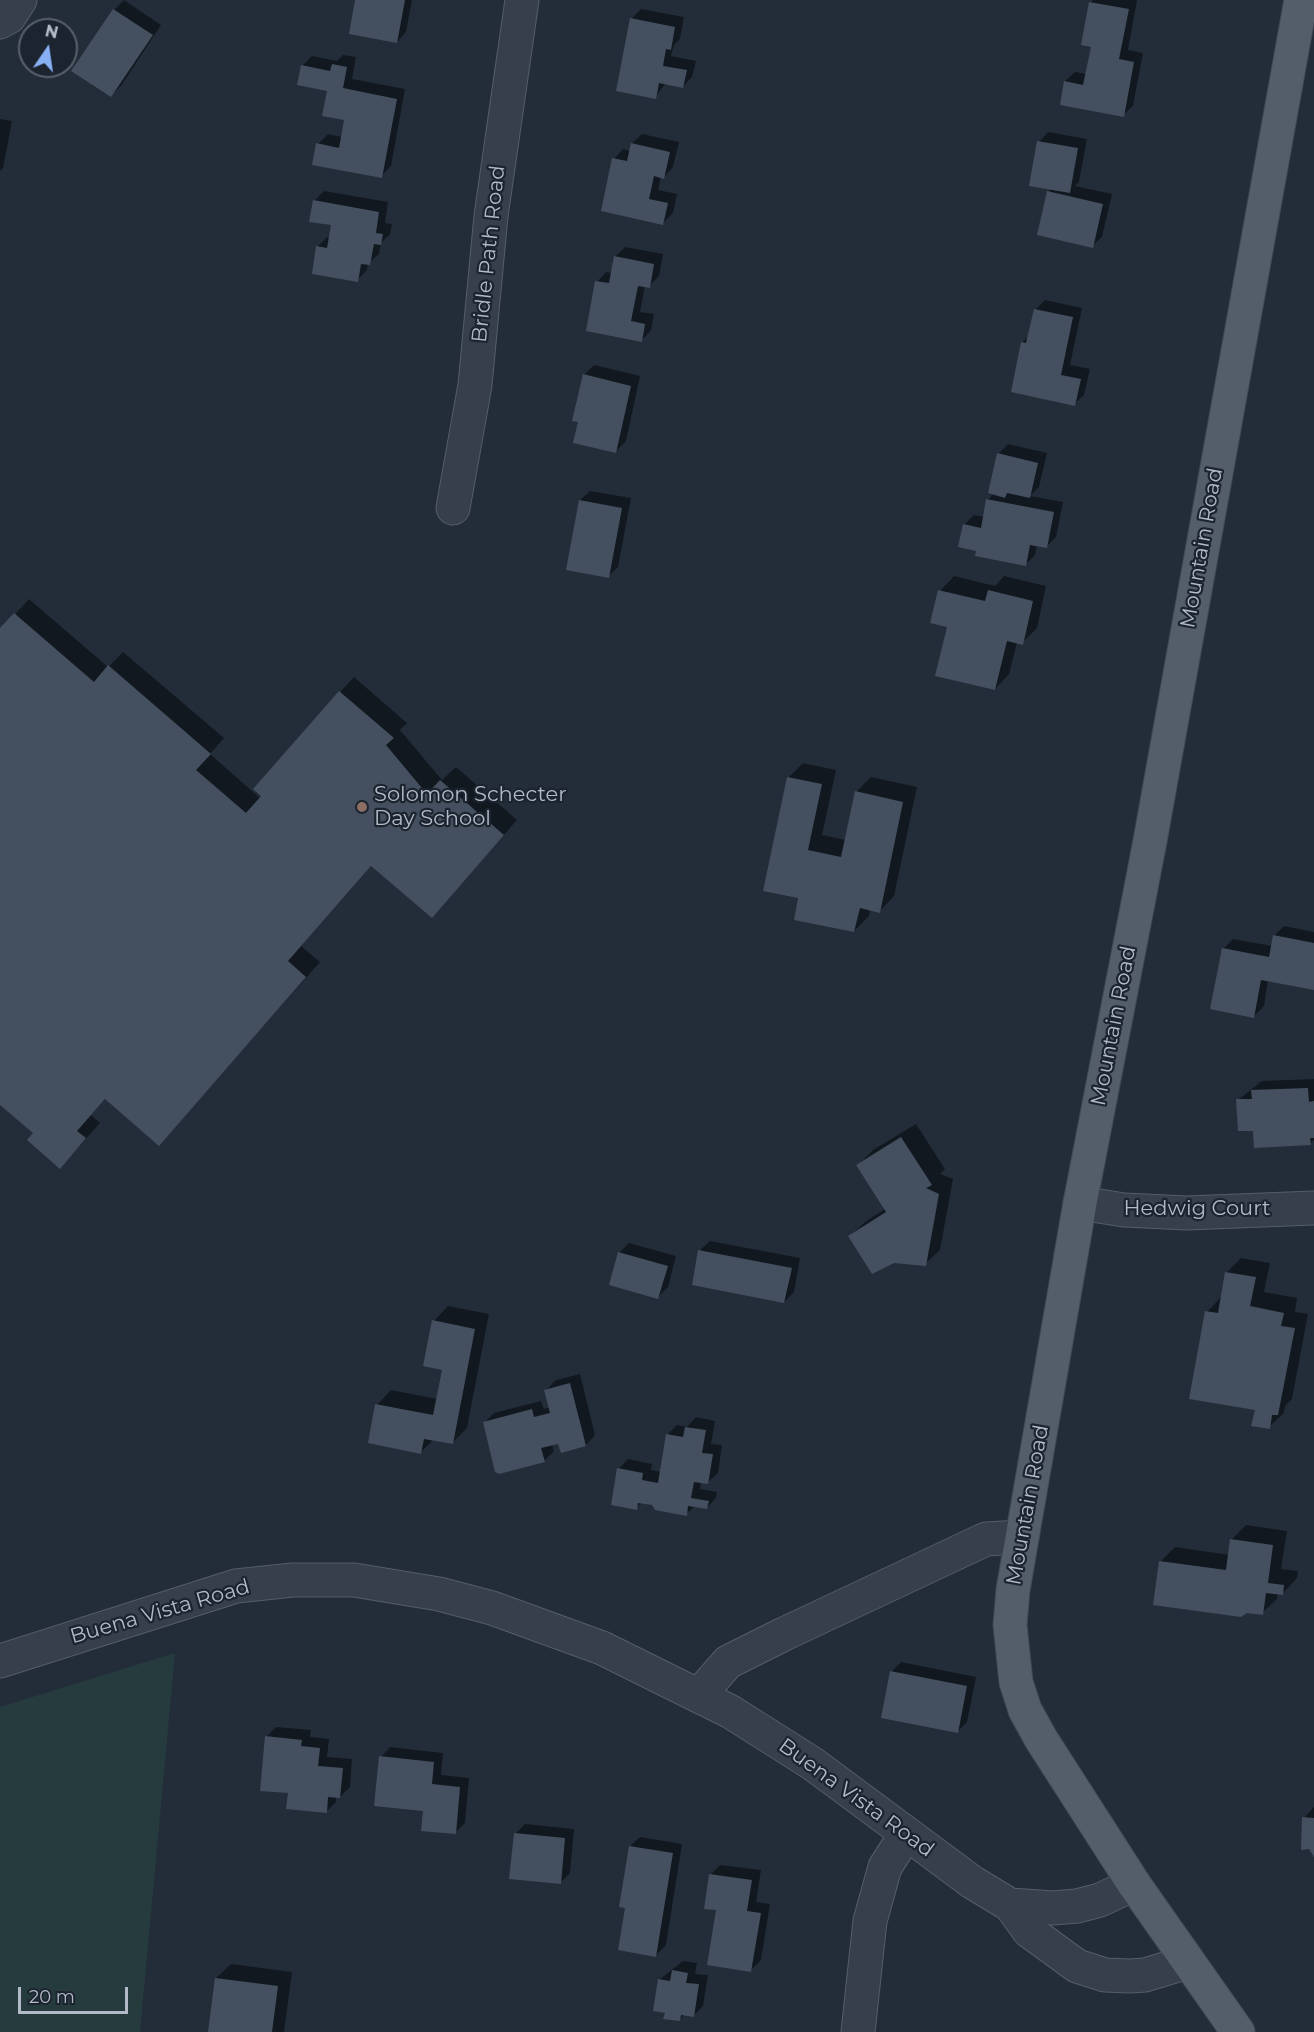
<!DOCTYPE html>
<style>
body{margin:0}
#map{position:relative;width:1314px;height:2032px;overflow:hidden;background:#232d3a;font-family:Montserrat,sans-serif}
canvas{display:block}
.north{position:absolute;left:18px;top:18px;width:60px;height:60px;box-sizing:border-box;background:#1c2430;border:2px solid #58606c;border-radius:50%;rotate:13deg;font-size:16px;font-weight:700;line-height:24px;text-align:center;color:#b2bac7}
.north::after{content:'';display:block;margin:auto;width:21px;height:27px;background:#88b1f5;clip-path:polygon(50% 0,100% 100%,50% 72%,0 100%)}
.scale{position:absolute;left:18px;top:1987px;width:110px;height:27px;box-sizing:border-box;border:3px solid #b2bac7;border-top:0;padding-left:8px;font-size:18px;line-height:21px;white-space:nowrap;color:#b2bac7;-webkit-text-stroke:4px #1c2430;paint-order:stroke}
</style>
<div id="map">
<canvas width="1314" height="2032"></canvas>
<div class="north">N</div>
<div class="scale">20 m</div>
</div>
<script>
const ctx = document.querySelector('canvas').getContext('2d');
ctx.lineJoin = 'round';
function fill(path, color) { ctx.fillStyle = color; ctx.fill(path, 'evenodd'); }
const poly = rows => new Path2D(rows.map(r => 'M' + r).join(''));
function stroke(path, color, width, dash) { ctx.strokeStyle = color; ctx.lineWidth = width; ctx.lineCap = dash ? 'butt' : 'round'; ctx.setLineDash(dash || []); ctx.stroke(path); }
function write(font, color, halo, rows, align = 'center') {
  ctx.font = font + ' Montserrat,sans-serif'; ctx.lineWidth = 4.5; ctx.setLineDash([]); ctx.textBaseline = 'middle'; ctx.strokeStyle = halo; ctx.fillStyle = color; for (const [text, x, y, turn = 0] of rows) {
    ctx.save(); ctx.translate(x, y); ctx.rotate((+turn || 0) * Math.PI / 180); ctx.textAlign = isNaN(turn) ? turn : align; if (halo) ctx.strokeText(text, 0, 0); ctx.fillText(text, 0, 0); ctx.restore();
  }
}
fill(poly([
 [175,1653,140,2032,0,2032,0,1707]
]), '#263b3d');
fill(poly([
 [124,0,161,25,121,86,111,95,74,70,114,10],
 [357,0,412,0,406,32,397,42],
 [1093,0,1137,0,1128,50,1143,53,1133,106,1123,115,1065,81,1075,72,1087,74,1092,46,1091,2],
 [641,9,684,17,680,39,674,45,671,56,696,61,692,77,683,86,666,83,655,97,631,19],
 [343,55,356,57,352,79,405,89,391,166,381,176,318,144,328,134,342,137,346,118,328,89,302,66,312,56,337,61],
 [0,119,12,121,3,168,0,171],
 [1048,132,1087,139,1079,182,1075,186,1112,194,1102,237,1092,246,1049,191,1052,189,1039,142],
 [642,134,679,142,673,167,664,177,661,176,658,190,677,194,673,213,663,223,614,159,623,149,631,151,632,143],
 [324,191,388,202,385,223,392,224,390,234,381,243,379,254,368,263,367,270,357,280,317,247,327,237,330,238,332,224,314,201],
 [625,247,663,254,659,276,649,286,645,285,640,312,654,314,651,330,642,340,597,282,606,272,612,273,615,257],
 [1045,300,1082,308,1070,365,1090,369,1084,395,1074,404,1022,343,1029,336,1035,310],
 [594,365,640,376,626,441,616,451,580,421,584,375],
 [1008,444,1047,453,1039,487,1030,496,1063,502,1056,537,1046,547,1037,545,1035,555,1026,564,978,550,964,525,974,515,985,517,988,500,994,493,998,454],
 [590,491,631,498,618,567,608,576,580,500],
 [954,576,995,586,1004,576,1046,586,1037,628,1022,643,1017,642,1009,674,995,689,940,591],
 [29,599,108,667,123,652,224,738,210,754,261,799,340,692,354,677,407,723,400,730,442,780,456,767,517,820,446,901,372,865,301,946,320,962,159,1144,106,1098,91,1115,100,1123,60,1167,35,1133,0,1103,0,631],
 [803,763,836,770,822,835,846,840,856,792,871,777,917,787,894,896,880,911,870,909,869,916,854,931,800,897,788,778],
 [1284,926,1314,932,1314,988,1268,980,1264,1006,1254,1016,1223,949,1233,939,1272,946,1274,936],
 [1314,1079,1314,1140,1310,1144,1255,1129,1238,1100,1262,1081],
 [916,1124,945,1169,940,1174,953,1179,940,1250,925,1264,850,1236,865,1222,885,1209,858,1165,873,1150],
 [710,1241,800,1258,794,1292,784,1302,693,1284,700,1250],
 [629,1243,676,1256,668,1287,658,1297,619,1253],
 [1241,1258,1270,1263,1264,1292,1297,1298,1295,1312,1308,1314,1292,1399,1285,1406,1284,1413,1269,1427,1256,1409,1207,1312,1222,1296,1227,1272],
 [448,1306,489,1314,467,1428,452,1443,434,1439,421,1452,377,1405,391,1390,437,1399,443,1369,434,1321],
 [580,1374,595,1435,586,1445,552,1444,554,1451,544,1461,485,1422,494,1413,541,1401,544,1409,550,1407,546,1390,556,1380],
 [696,1417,715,1421,711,1444,722,1445,718,1473,708,1482,701,1481,700,1489,717,1492,716,1498,707,1508,695,1506,686,1514,642,1502,636,1508,618,1469,628,1459,652,1464,651,1470,661,1472,667,1435,677,1425,687,1427],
 [1246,1525,1287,1531,1281,1569,1298,1571,1297,1578,1283,1593,1278,1593,1277,1599,1262,1613,1160,1562,1175,1547,1230,1555,1231,1540],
 [901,1662,976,1677,967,1722,957,1732,891,1672],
 [276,1727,311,1730,310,1737,329,1739,327,1757,352,1759,350,1787,340,1797,336,1796,336,1802,326,1812,266,1737],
 [390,1747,443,1753,441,1775,469,1778,465,1823,455,1833,424,1809,381,1757],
 [1314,1807,1314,1855,1304,1818],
 [525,1824,574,1829,570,1873,560,1883,515,1834],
 [640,1837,682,1844,666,1945,656,1955,630,1846],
 [720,1865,761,1870,756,1902,770,1904,761,1960,751,1970,711,1874],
 [683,1961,697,1963,695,1974,708,1975,703,2006,693,2016,685,2014,679,2020,666,2012,659,1980],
 [231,1964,292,1972,284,2032,209,2032,216,1978]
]), '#0007');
fill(poly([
 [355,0,405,0,397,43,349,34],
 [1089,2,1129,9,1119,59,1134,62,1124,117,1060,105,1064,81,1083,85,1091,47,1081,45],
 [113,9,153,35,111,97,71,71],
 [630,18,675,27,671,50,666,49,663,66,687,70,683,88,659,83,656,99,616,91],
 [332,64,347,67,343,88,397,99,382,178,312,165,316,143,339,148,344,120,322,116,327,91,297,85,301,65,330,71],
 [1037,141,1078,148,1070,193,1029,186],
 [631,143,670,152,664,179,654,176,649,199,668,203,663,225,601,211,612,158,627,161],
 [1047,191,1103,204,1093,248,1037,235],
 [313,200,379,212,376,233,383,234,381,245,374,244,370,265,361,264,358,282,312,274,316,246,327,248,331,225,309,222],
 [614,256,654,264,650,288,638,286,631,321,645,324,642,342,586,331,595,281,609,283],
 [1034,309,1073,317,1061,375,1081,379,1075,406,1011,392,1021,342,1026,343],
 [583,374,631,386,616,453,573,443,578,422,572,421],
 [997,453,1038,463,1030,498,1007,493,1005,498,988,493],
 [986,499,1054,512,1047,548,1030,545,1026,566,975,556,976,551,958,547,963,524,981,528],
 [579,500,622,508,609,578,566,570],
 [938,590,985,601,988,590,1033,601,1023,645,1007,641,995,690,935,676,947,627,930,623],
 [14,613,94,682,108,665,211,754,196,770,246,813,261,796,253,789,339,691,394,738,386,745,427,794,440,780,504,835,432,918,371,866,288,961,306,977,159,1146,105,1099,77,1131,86,1138,60,1169,27,1140,33,1133,0,1105,0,628],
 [787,777,822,784,808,850,841,857,855,791,903,802,880,913,860,908,854,932,794,920,798,898,763,891],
 [1273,935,1314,943,1314,990,1261,980,1254,1018,1210,1009,1222,948,1269,957],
 [1308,1088,1309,1102,1314,1101,1314,1138,1310,1138,1311,1145,1254,1148,1253,1131,1238,1131,1236,1099,1252,1099,1251,1090],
 [901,1137,932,1185,926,1188,939,1194,926,1266,894,1263,872,1274,848,1236,886,1212,856,1165],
 [698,1250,792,1268,784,1303,692,1285],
 [618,1252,668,1266,658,1299,609,1285],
 [1225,1272,1256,1277,1250,1306,1284,1313,1281,1326,1295,1328,1278,1415,1272,1415,1270,1429,1251,1426,1255,1410,1189,1399,1205,1311,1218,1313],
 [432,1320,475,1329,453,1444,424,1439,421,1454,368,1443,375,1404,433,1415,442,1370,423,1366],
 [570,1383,586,1446,561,1453,558,1444,541,1448,545,1462,499,1474,495,1472,483,1422,532,1409,534,1417,550,1413,544,1390],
 [685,1427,706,1430,702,1453,713,1454,708,1484,694,1482,691,1498,709,1501,707,1509,688,1506,687,1516,655,1510,652,1505,638,1503,637,1510,611,1505,617,1468,643,1473,642,1480,658,1483,666,1434,683,1437],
 [1230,1539,1273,1545,1268,1583,1284,1585,1283,1595,1266,1593,1263,1615,1247,1613,1241,1617,1153,1605,1159,1561,1226,1570],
 [890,1671,967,1686,958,1733,881,1718],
 [265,1736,302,1740,301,1746,320,1748,318,1766,343,1768,340,1798,328,1797,327,1813,286,1809,288,1793,260,1791],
 [379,1756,434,1762,432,1784,460,1787,456,1834,421,1831,423,1811,374,1806],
 [1302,1817,1314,1818,1314,1857,1309,1849,1301,1850],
 [514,1833,565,1838,561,1884,509,1879],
 [629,1846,673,1853,656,1957,618,1950,625,1908,619,1907],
 [709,1874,752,1880,747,1911,761,1913,751,1972,707,1965,716,1910,704,1909],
 [672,1970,688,1973,686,1983,699,1984,694,2017,681,2015,680,2021,663,2019,665,2013,653,2011,658,1979,670,1981],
 [215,1978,278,1986,272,2032,208,2032]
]), '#44505f');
const minor = poly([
 [0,22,9,17,20,0],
 [453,508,475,385,491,216,522,0],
 [1080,1203,1124,1210,1187,1213,1314,1208],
 [0,1661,236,1586,293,1580,354,1580,439,1594,492,1608,602,1648,731,1712,813,1764,972,1882,1010,1905,1029,1931,1077,1966,1105,1975,1130,1976,1145,1975,1188,1962],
 [700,1694,728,1662,784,1634,986,1539,1022,1537],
 [1010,1905,1053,1908,1077,1906,1100,1900,1134,1884],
 [858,2032,870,1921,885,1867,906,1834]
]);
const major = poly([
 [1238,2032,1134,1884,1041,1739,1025,1710,1016,1682,1010,1625,1013,1590,1080,1203,1150,841,1301,0]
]);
stroke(minor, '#555d69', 35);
stroke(major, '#404854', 35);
stroke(minor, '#363f4b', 33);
stroke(major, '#545e6b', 33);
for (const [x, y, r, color] of [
 [362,807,6,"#8d6e63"]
]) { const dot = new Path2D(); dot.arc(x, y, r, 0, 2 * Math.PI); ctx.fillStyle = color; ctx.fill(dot); stroke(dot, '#1c2430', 2); }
write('21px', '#b2bac7', '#1c2430', [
 ["Bridle Path Road",489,254,-84],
 ["Mountain Road",1202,548,-80],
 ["Mountain Road",1114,1026,-79],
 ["Hedwig Court",1197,1209],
 ["Mountain Road",1028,1505,-80],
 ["Buena Vista Road",160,1612,-16],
 ["Buena Vista Road",856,1798,36]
]);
write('21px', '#b2bac7', '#1c2430', [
 ["Solomon Schecter",374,795],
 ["Day School",374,819]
], 'left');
</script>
